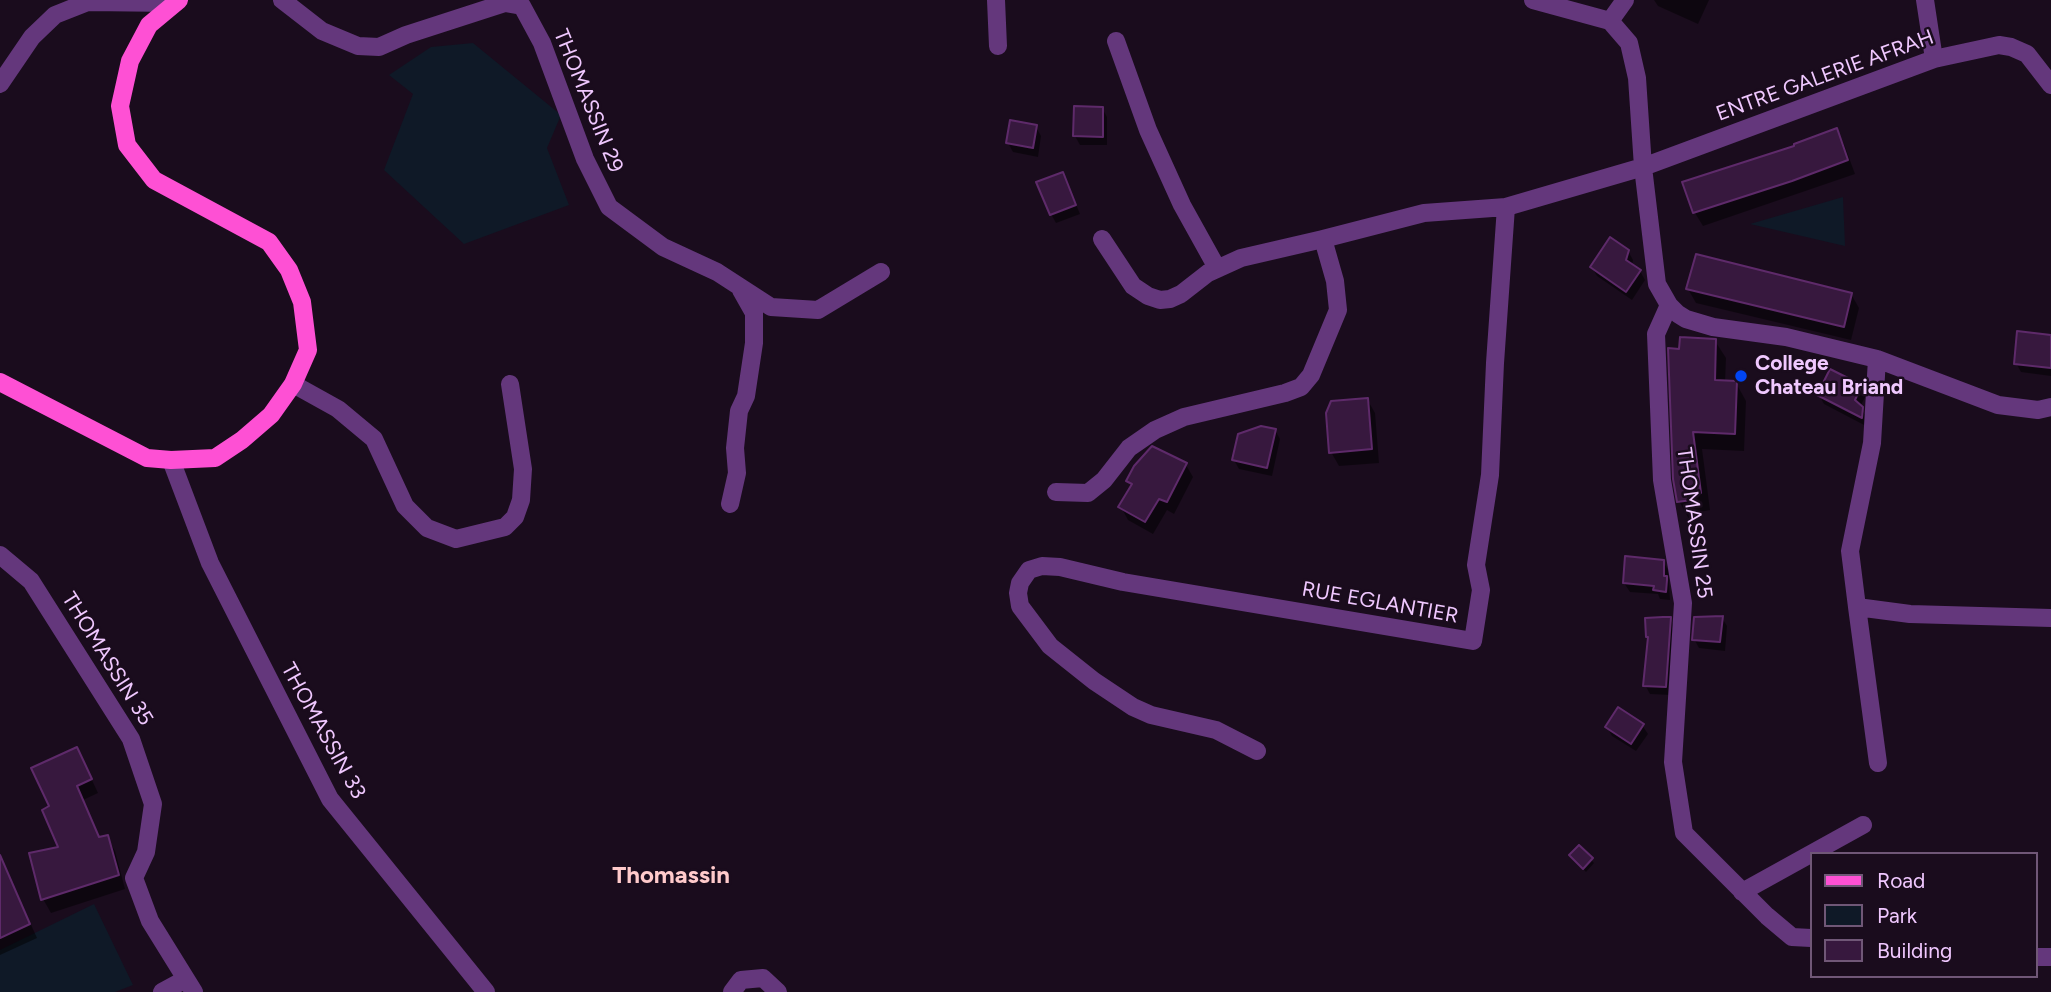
<!DOCTYPE html>
<style>
body{margin:0}
#map{position:relative;width:2051px;height:992px;overflow:hidden;background:#1a0c1d;font-family:Figtree,sans-serif}
canvas{display:block}
.legend{position:absolute;left:1810px;top:852px;width:228px;height:126px;box-sizing:border-box;background:#1a0c1d;border:2px solid #705777;margin:0;padding:9px 12px;list-style:none;font-size:21px;color:#f0c8ff}
.legend li{display:flex;align-items:center;gap:14px;height:35px}
.legend b{width:35px;border:2px solid #705777}
</style>
<div id="map">
<canvas width="2051" height="992"></canvas>
<ul class="legend">
<li><b style="height:9px;background:#fe50d4"></b>Road</li>
<li><b style="height:19px;background:#0f1927"></b>Park</li>
<li><b style="height:19px;background:#37183e"></b>Building</li>
</ul>
</div>
<script>
const ctx = document.querySelector('canvas').getContext('2d');
ctx.lineJoin = 'round';
function fill(path, color) { ctx.fillStyle = color; ctx.fill(path, 'evenodd'); }
const poly = rows => new Path2D(rows.map(r => 'M' + r).join(''));
function stroke(path, color, width, dash) { ctx.strokeStyle = color; ctx.lineWidth = width; ctx.lineCap = dash ? 'butt' : 'round'; ctx.setLineDash(dash || []); ctx.stroke(path); }
function write(font, color, halo, rows, align = 'center') {
  ctx.font = font + ' Figtree,sans-serif'; ctx.lineWidth = 5; ctx.setLineDash([]); ctx.textBaseline = 'middle'; ctx.strokeStyle = halo; ctx.fillStyle = color; for (const [text, x, y, turn = 0] of rows) {
    ctx.save(); ctx.translate(x, y); ctx.rotate((+turn || 0) * Math.PI / 180); ctx.textAlign = isNaN(turn) ? turn : align; if (halo) ctx.strokeText(text, 0, 0); ctx.fillText(text, 0, 0); ctx.restore();
  }
}
fill(poly([
 [473,43,561,115,547,148,569,205,464,244,384,170,413,94,389,75,431,47],
 [1843,197,1845,246,1750,224],
 [94,904,133,985,115,992,0,992,0,950]
]), '#0f1927');
fill(poly([
 [1654,0,1709,0,1698,24,1658,6],
 [1102,108,1107,117,1107,145,1080,145,1075,136],
 [1036,127,1041,136,1038,157,1013,152,1008,143],
 [1836,130,1844,144,1855,174,1703,226,1695,213,1685,183,1797,147],
 [1067,183,1080,214,1056,223,1051,214],
 [1628,251,1633,260,1632,265,1640,271,1645,280,1632,300,1597,276,1592,267],
 [1688,289,1851,294,1859,308,1851,340,1696,303],
 [2051,337,2051,376,2021,372,2016,363],
 [1715,341,1726,358,1725,383,1736,383,1746,401,1744,451,1702,449,1710,510,1700,512,1701,517,1689,519,1679,501,1681,350],
 [1861,386,1866,395,1860,407,1867,418,1866,426,1824,404,1819,395],
 [1367,399,1375,413,1379,463,1339,466,1331,452],
 [1275,430,1280,439,1272,476,1239,469,1234,460],
 [1186,465,1193,477,1174,514,1167,510,1153,534,1128,520,1121,507,1132,488,1128,481],
 [1663,561,1668,570,1670,600,1660,599,1658,594,1630,592,1624,583],
 [1722,618,1727,626,1725,651,1699,648,1694,639],
 [1670,619,1675,628,1671,695,1650,694,1645,685,1649,640,1647,636],
 [1642,725,1648,734,1636,751,1612,736,1607,727],
 [84,763,98,793,83,800,100,839,107,837,115,851,125,889,51,913,43,899,31,854,60,848,51,807],
 [1579,847,1594,863,1586,872,1571,856],
 [0,856,37,938,0,955]
]), '#0007');
const building = poly([
 [1074,106,1103,107,1103,137,1073,136,1074,106],
 [1010,120,1037,125,1033,148,1006,143,1010,120],
 [1837,128,1848,160,1792,181,1693,213,1682,182,1794,146,1794,144,1837,128],
 [1063,172,1076,205,1050,215,1036,182,1063,172],
 [1610,237,1629,250,1626,260,1641,270,1626,292,1590,267,1610,237],
 [1696,254,1852,293,1844,327,1686,289,1696,254],
 [2017,331,2051,335,2051,368,2014,364,2017,331],
 [1680,337,1716,339,1715,380,1737,381,1735,434,1693,432,1701,493,1691,494,1692,500,1677,502,1673,479,1668,348,1679,349,1680,337],
 [1830,369,1862,385,1855,400,1863,407,1862,418,1817,395,1830,369],
 [1368,398,1372,449,1329,453,1326,413,1331,401,1368,398],
 [1261,426,1276,429,1267,468,1232,460,1238,434,1261,426],
 [1152,446,1187,463,1167,502,1159,499,1145,522,1118,507,1132,484,1126,481,1134,466,1152,446],
 [1625,556,1664,560,1664,576,1667,576,1667,580,1666,592,1653,590,1654,586,1623,583,1625,556],
 [1723,616,1720,642,1692,640,1694,617,1723,616],
 [1663,617,1671,617,1666,687,1643,686,1648,637,1646,637,1645,618,1663,617],
 [1618,707,1644,724,1631,744,1605,727,1618,707],
 [77,747,92,779,77,786,99,837,108,835,119,875,41,900,29,853,58,847,42,810,49,806,31,768,77,747],
 [1579,845,1593,858,1583,869,1569,855,1579,845],
 [0,855,30,924,0,938,0,855]
]);
fill(building, '#37183e');
stroke(building, '#5e2a6a', 2);
stroke(poly([
 [282,0,322,31,358,46,379,47,406,35,505,3,522,6,542,43,585,159,609,207,663,247,717,272,771,307,818,310,881,272],
 [996,0,998,46],
 [1533,0,1610,21,1629,43,1637,78,1643,167,1657,284,1669,305,1678,314,1686,319,1713,327,1786,337,1877,359,1998,405,2038,410,2051,407],
 [1925,0,1934,59],
 [1610,21,1625,0],
 [1116,41,1148,130,1182,205,1217,268],
 [0,84,32,37,55,15,88,2,175,3],
 [1102,239,1133,286,1148,296,1160,300,1170,299,1181,294,1208,273,1241,258,1323,239],
 [1669,305,1656,334,1662,480,1683,603,1673,762,1684,833,1767,916,1792,937,1811,938],
 [1877,359,1872,443,1850,551,1857,607,1910,614,2051,618],
 [293,384,338,409,374,439,405,506,427,528,456,539,505,527,515,517,521,500,523,469,510,384],
 [171,460,210,563,330,799,486,992],
 [1056,492,1088,493,1104,480,1129,448,1155,430,1184,417,1285,393,1301,387,1311,375,1338,310,1335,281,1323,239,1424,213,1506,207],
 [730,504,737,473,735,448,739,411,746,396,754,343,754,313,741,290],
 [0,555,31,581,131,739,153,804,146,852,134,878,150,921,194,992],
 [1857,607,1878,763],
 [1257,751,1216,730,1151,715,1133,707,1094,681,1050,646,1020,606,1018,593,1020,583,1029,570,1042,566,1060,567,1123,582,1473,641,1481,590,1476,565,1490,475,1495,363,1506,207,1643,167,1934,59,1999,45,2011,47,2027,54,2051,85],
 [1742,892,1863,825],
 [2035,957,2051,957],
 [162,992,186,979],
 [732,992,741,980,763,978,778,992]
]), '#64377c', 18);
stroke(poly([
 [0,382,147,458,171,460,215,458,242,440,271,415,293,384,308,350,302,302,289,270,269,242,154,180,127,145,120,106,130,61,149,25,179,0]
]), '#fe50d4', 18);
for (const [x, y, r, color] of [
 [1741,376,7,"#0145f2"]
]) { const dot = new Path2D(); dot.arc(x, y, r, 0, 2 * Math.PI); ctx.fillStyle = color; ctx.fill(dot); stroke(dot, '#1a0c1d', 2.5); }
write('21px', '#f0c8ff', '#1a0c1d', [
 ["ENTRE GALERIE AFRAH",1825,76,-20],
 ["THOMASSIN 29",588,101,68],
 ["THOMASSIN 25",1694,523,82],
 ["RUE EGLANTIER",1380,603,10],
 ["THOMASSIN 35",107,659,58],
 ["THOMASSIN 33",323,731,61]
]);
write('bold 21px', '#f0c8ff', '#1a0c1d', [
 ["College",1755,364],
 ["Chateau Briand",1755,388]
], 'left');
write('bold 24px', '#ffcacb', '#1a0c1d', [
 ["Thomassin",671,876]
]);
</script>
